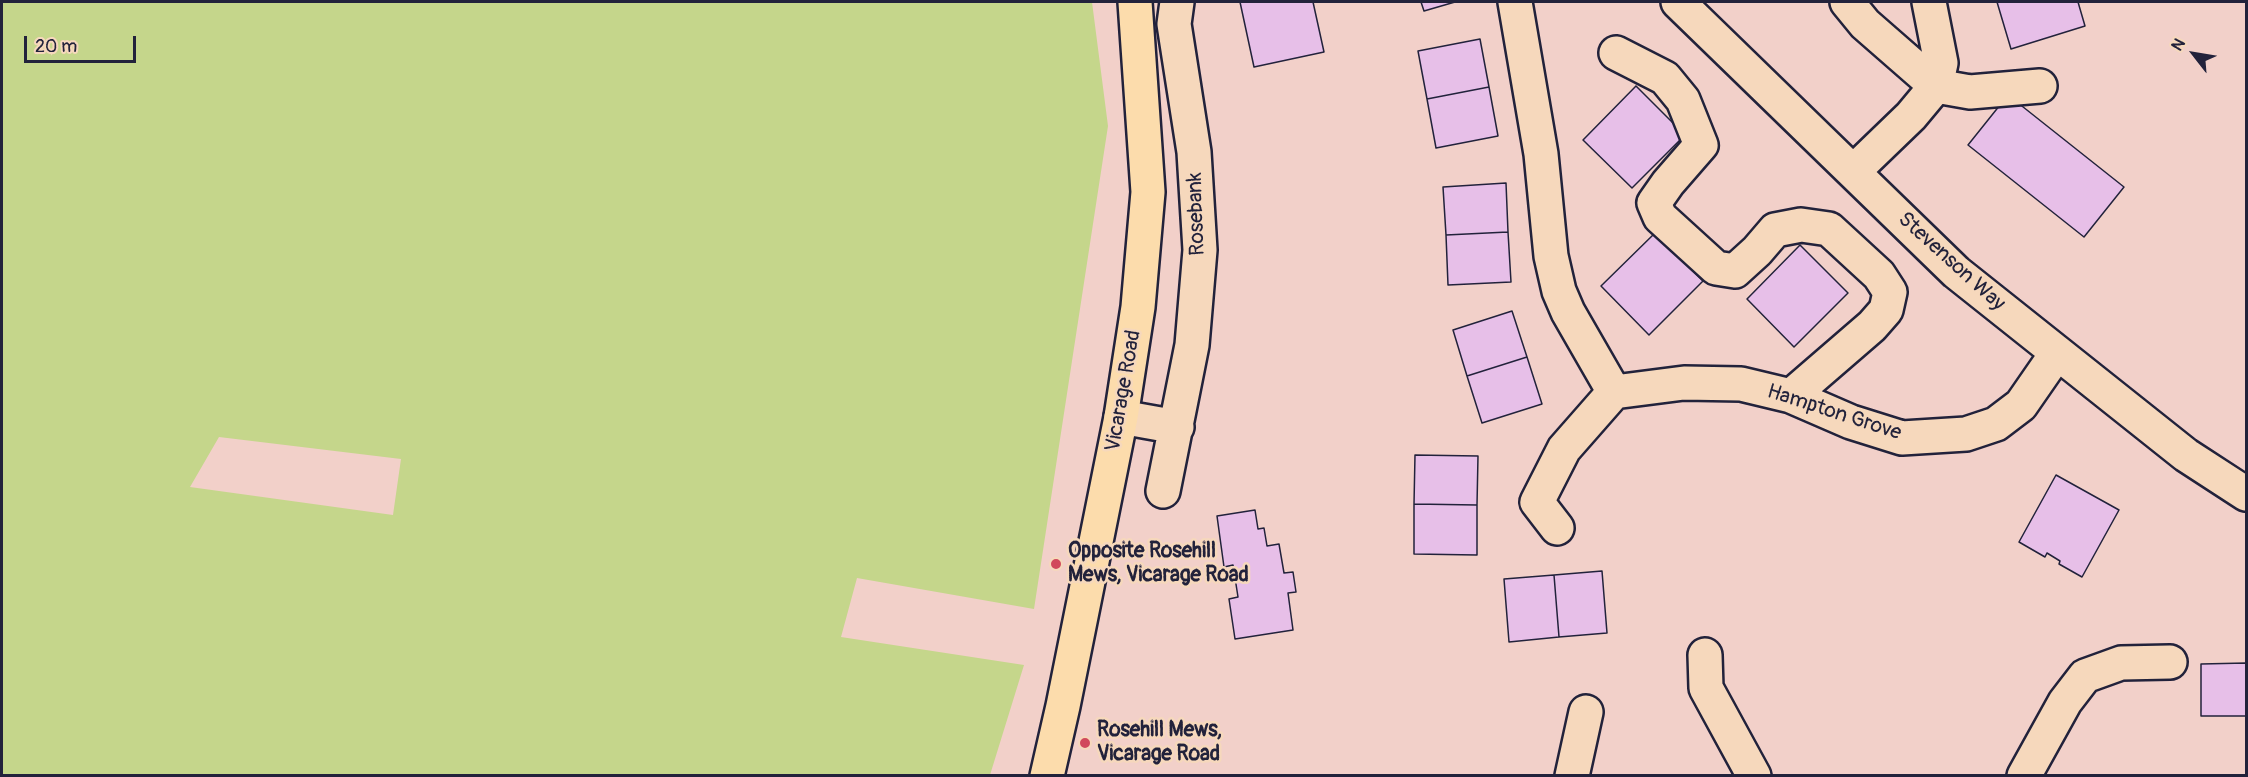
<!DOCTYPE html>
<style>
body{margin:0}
#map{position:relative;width:2248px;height:777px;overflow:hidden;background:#f2d0c9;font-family:Pangolin,sans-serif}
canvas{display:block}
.frame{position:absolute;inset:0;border:3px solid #22223b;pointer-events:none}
.north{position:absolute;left:2164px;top:24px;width:60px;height:60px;-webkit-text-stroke:4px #f6d8bc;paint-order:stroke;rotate:301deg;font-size:16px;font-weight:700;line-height:24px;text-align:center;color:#22223b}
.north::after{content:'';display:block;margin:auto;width:21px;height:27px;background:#22223b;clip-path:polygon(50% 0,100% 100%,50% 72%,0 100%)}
.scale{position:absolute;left:24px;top:36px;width:112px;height:27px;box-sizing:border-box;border:3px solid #22223b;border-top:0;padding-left:8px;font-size:18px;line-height:21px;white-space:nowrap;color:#22223b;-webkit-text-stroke:4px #f6d8bc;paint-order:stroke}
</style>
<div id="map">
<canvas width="2248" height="777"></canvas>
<div class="frame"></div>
<div class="north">N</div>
<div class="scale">20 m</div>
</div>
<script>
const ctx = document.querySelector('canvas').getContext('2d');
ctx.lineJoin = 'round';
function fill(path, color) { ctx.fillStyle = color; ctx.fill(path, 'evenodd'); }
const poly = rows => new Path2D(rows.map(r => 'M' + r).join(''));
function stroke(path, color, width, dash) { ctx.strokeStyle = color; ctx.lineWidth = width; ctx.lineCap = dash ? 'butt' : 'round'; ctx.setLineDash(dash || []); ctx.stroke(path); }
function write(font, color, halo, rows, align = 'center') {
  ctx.font = font + ' Pangolin,sans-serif'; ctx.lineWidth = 5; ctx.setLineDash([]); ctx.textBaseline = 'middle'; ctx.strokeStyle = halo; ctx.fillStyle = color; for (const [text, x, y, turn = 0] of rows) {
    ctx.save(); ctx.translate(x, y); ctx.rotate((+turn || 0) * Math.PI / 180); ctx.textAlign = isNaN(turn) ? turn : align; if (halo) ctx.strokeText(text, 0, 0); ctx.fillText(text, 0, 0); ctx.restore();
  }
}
fill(poly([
 [2,2,1092,2,1108,126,1034,609,857,578,841,637,1024,665,990,775,2,775],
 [219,437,401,459,393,515,190,487]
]), '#c5d68b');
const building = poly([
 [1240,2,1313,2,1324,52,1254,67,1240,2],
 [1421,2,1455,2,1424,11,1421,2],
 [1997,2,2078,2,2085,26,2011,49,1997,2],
 [1480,39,1489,87,1427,99,1418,51,1480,39],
 [1636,86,1685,135,1632,188,1583,140,1636,86],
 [1489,87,1498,136,1436,148,1427,99,1489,87],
 [2008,95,2124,187,2084,237,1968,145,2008,95],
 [1506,183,1508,232,1446,235,1443,187,1506,183],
 [1508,232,1511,282,1448,285,1446,235,1508,232],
 [1655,233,1703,281,1649,335,1601,286,1655,233],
 [1800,245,1848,293,1794,347,1747,299,1800,245],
 [1512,311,1527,357,1467,376,1453,330,1512,311],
 [1527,357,1542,404,1482,423,1467,376,1527,357],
 [1415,455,1478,456,1477,505,1414,504,1415,455],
 [2056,475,2119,510,2082,577,2059,564,2060,561,2047,553,2045,557,2019,542,2056,475],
 [1414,504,1477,505,1477,555,1414,554,1414,504],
 [1255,510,1258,529,1264,528,1267,546,1279,544,1284,573,1293,572,1296,592,1288,593,1293,630,1235,639,1229,599,1238,597,1233,565,1224,567,1217,516,1255,510],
 [1602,571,1607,633,1559,637,1554,575,1602,571],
 [1554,575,1559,637,1509,642,1504,579,1554,575],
 [2246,663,2246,716,2201,716,2201,664,2246,663]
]);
fill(building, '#e7bfe8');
stroke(building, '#22223b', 1.5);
const minor = poly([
 [1515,2,1541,154,1551,256,1559,291,1568,312,1614,392],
 [1678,2,1956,272,2186,455,2246,494],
 [1847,2,1865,24,1936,86],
 [1616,53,1665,78,1683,100,1701,145,1668,183,1654,203,1660,217,1716,268,1735,271,1757,251,1775,230,1801,225,1829,229,1879,275,1890,292,1886,310,1872,326,1791,396],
 [1936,86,1970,92,2040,86],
 [1854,171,1911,116,1936,86,1941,63,1929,2],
 [1121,417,1177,427],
 [1163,491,1192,345,1200,250,1194,152,1174,24,1177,2],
 [1557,528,1537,502,1564,449,1614,392,1684,383,1741,384,1791,396,1851,422,1902,438,1966,434,1996,424,2021,405,2057,353],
 [1705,655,1706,688,1754,776],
 [1572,776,1586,712],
 [2024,776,2065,702,2085,676,2121,663,2170,662]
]);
const highway = poly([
 [1047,776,1063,706,1121,417,1138,307,1148,192,1135,2]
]);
stroke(minor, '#22223b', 38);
stroke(highway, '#22223b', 38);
stroke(minor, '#f6d8bc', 33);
stroke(highway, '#fcdcac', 33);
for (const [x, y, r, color] of [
 [1056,564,6,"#d1495b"],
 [1085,743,6,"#d1495b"]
]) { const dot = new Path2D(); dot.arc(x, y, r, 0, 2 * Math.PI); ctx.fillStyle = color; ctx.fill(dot); stroke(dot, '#f6d8bc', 2); }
write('21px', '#22223b', '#f6d8bc', [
 ["Rosebank",1197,214,-92],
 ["Stevenson Way",1951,262,42],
 ["Vicarage Road",1124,391,-80],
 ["Hampton Grove",1834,413,18]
]);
write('bold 21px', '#22223b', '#f6d8bc', [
 ["Opposite Rosehill",1068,552],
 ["Mews, Vicarage Road",1068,576],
 ["Rosehill Mews,",1097,731],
 ["Vicarage Road",1097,755]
], 'left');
</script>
